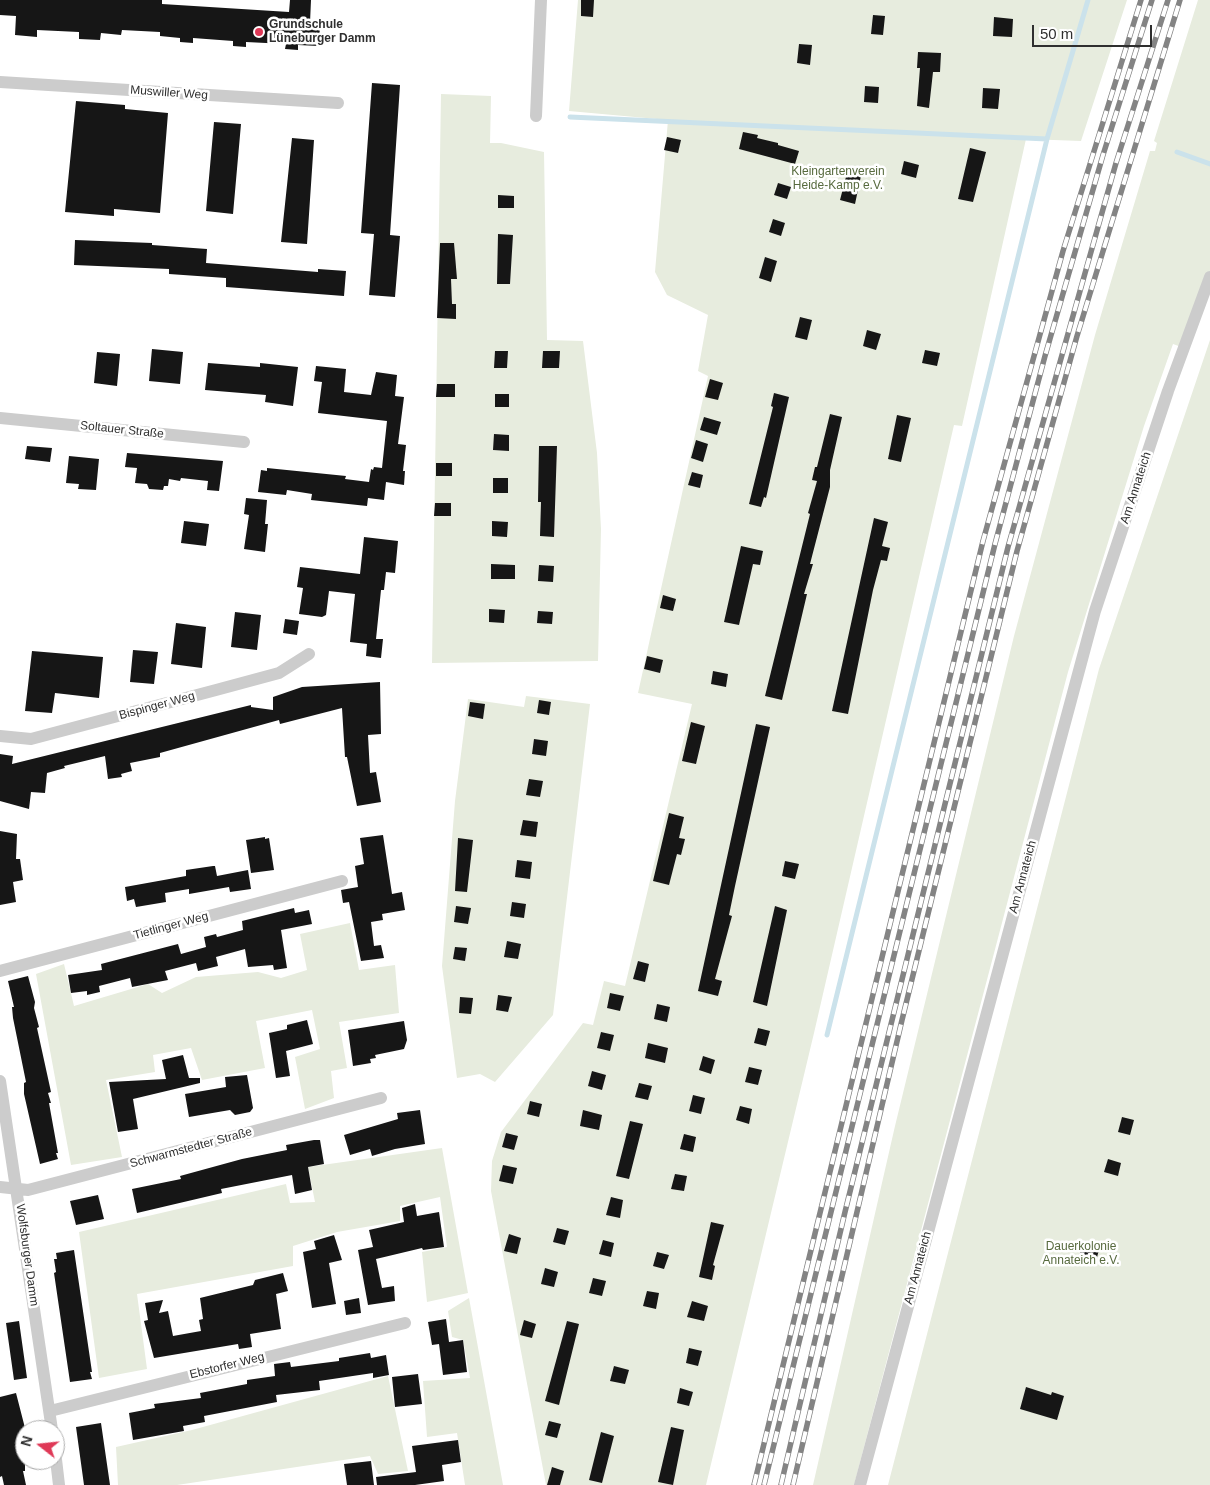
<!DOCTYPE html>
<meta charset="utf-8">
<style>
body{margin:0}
#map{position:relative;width:1210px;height:1485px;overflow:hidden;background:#fff;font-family:Helvetica,sans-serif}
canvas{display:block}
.north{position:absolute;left:15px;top:1420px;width:50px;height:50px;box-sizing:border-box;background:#fff;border:1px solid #acacac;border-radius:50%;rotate:286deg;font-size:14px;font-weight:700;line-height:20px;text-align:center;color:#2f2f2f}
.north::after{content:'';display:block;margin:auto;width:18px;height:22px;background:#df3957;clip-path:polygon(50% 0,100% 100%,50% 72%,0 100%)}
.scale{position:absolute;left:1032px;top:25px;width:120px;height:22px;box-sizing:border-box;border:2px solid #2f2f2f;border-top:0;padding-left:6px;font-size:15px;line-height:18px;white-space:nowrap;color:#2f2f2f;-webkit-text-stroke:4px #fff;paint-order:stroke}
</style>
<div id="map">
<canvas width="1210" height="1485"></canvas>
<div class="north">N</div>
<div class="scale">50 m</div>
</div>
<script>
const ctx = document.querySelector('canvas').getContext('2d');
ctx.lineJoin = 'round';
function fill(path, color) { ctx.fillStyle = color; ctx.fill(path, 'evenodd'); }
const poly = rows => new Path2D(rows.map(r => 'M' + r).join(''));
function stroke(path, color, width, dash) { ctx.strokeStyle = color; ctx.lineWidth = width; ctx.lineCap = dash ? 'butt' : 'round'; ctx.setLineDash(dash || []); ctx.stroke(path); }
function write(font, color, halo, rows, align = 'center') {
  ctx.font = font + ' Helvetica,sans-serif'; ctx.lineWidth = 5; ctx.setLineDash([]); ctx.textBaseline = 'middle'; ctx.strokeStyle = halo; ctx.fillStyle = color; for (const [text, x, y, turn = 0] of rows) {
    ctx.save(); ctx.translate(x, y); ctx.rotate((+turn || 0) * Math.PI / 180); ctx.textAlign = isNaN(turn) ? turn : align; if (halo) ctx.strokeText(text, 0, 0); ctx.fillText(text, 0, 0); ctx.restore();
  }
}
fill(poly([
 [578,0,1127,0,1081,141,1026,139,962,426,954,425,814,1033,706,1485,546,1485,491,1191,492,1161,501,1132,583,1023,593,1025,604,981,625,986,692,704,638,693,708,376,698,371,708,315,667,295,655,272,668,120,569,111],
 [1198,0,1210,0,1210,286,1184,348,1173,344,1144,426,1068,672,854,1485,813,1485,895,1126,1014,636,1095,335,1150,151,1155,151,1157,143,1154,141],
 [441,94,491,96,490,143,501,143,544,152,547,340,583,341,597,453,601,529,598,661,432,663],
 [1210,340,1210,1485,888,1485,1099,669],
 [526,696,590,704,553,1015,495,1082,480,1074,457,1078,442,966,455,801,468,699,524,707],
 [350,923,359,970,395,965,399,1013,339,1022,347,1068,331,1071,334,1098,305,1109,295,1057,320,1049,312,1010,256,1021,265,1068,202,1080,191,1048,153,1055,155,1072,106,1080,122,1157,71,1165,36,974,64,964,74,1006,148,984,162,993,196,977,258,972,281,978,307,970,300,934],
 [442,1148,468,1293,427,1302,422,1252,447,1247,440,1197,400,1206,400,1221,337,1232,293,1246,293,1266,137,1294,147,1369,99,1378,79,1232,286,1184,290,1203,315,1202,308,1167],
 [469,1298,503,1485,465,1485,457,1433,427,1437,423,1381,470,1378,463,1340,452,1337,448,1311],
 [388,1376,408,1471,378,1474,370,1456,177,1485,118,1485,116,1447,192,1430]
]), '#e7ecde');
stroke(poly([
 [570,117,1047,139],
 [1177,152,1210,164],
 [827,1035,1047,139,1088,0]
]), '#cbe2eb', 5);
fill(poly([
 [0,0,162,0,162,4,289,12,290,0,311,0,310,23,320,24,319,46,298,45,298,50,285,49,286,44,246,42,246,47,233,46,233,41,193,38,193,43,180,42,180,38,160,36,160,32,122,30,121,35,101,33,100,40,79,39,79,32,37,30,37,37,15,35,16,16,0,15],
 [581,0,594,0,593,17,581,16],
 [873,15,885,16,883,35,871,34],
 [994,17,1013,19,1012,37,993,36],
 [799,44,812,45,810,65,797,63],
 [918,52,941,53,940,72,933,72,929,108,917,106,920,68,917,68],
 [372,83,400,85,390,235,400,236,395,297,369,295,374,234,361,233],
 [865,86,879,87,878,103,864,102],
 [983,88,1000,89,998,109,982,108],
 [76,101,125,105,125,109,168,113,160,213,114,209,114,216,65,212],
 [214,122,241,124,233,214,206,211],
 [743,132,758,135,757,138,778,143,778,145,799,151,795,164,739,149],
 [667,137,681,140,678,153,664,150],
 [292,138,314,140,307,244,281,242],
 [970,148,986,152,973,202,958,199],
 [904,161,919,165,916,178,901,174],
 [848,169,862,171,855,204,840,200],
 [778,183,791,187,787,199,774,195],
 [498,195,514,196,514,208,498,208],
 [773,219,785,223,781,236,769,232],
 [498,234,513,235,510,284,497,284],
 [75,240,152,243,152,245,207,249,206,263,318,272,318,269,346,271,344,296,226,287,226,278,169,274,169,269,74,265],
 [440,243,454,243,457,279,451,279,452,304,456,304,456,319,437,318],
 [765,257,777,261,771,282,759,278],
 [800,317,812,320,807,340,795,337],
 [867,330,881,334,876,350,863,346],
 [152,349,183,352,180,384,149,381],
 [925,350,940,353,937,366,922,363],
 [495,351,508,351,507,368,494,368],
 [543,351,560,351,559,368,542,368],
 [97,352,120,354,117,386,94,383],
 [208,363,260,367,260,363,298,367,293,406,265,402,266,395,205,390],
 [316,366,346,369,344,392,371,395,376,372,397,375,395,396,404,397,398,444,406,445,403,471,405,471,404,485,386,482,384,500,368,498,367,506,311,500,312,494,287,490,286,495,258,492,261,470,267,471,267,468,346,476,345,479,369,482,371,469,373,470,374,467,382,468,387,421,318,413,322,382,314,381],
 [710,379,723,383,718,400,705,397],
 [437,384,455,384,455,397,436,397],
 [774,393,789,397,766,498,764,497,761,507,749,504,773,407,771,406],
 [495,394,509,394,509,407,495,407],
 [830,414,842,417,830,470,830,487,810,564,813,564,804,594,807,594,782,700,765,696,810,514,808,513,817,481,812,480,815,467,817,467],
 [897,415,911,418,901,462,888,459],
 [704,417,721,422,717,435,700,430],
 [494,434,509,435,509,451,493,450],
 [696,440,708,444,703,462,691,458],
 [27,446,52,448,50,462,25,459],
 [539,446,557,446,554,537,540,536,541,502,538,502],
 [127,453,223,461,219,491,207,490,208,481,181,478,180,481,169,479,168,486,164,486,163,490,149,489,147,484,135,483,137,468,125,467],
 [69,456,99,459,96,490,78,489,79,484,66,483],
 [436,463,452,463,452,476,436,476],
 [692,472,703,475,700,488,688,485],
 [493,478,508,478,508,493,493,493],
 [246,498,267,500,265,524,268,524,265,552,244,549,249,515,244,514],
 [435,503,451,503,451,516,434,516],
 [874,518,888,522,882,546,890,548,887,561,881,560,873,590,848,714,832,711],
 [184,521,209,524,206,546,181,543],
 [492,521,508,522,507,537,492,536],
 [364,537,398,541,395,573,386,572,384,590,381,590,376,639,383,639,381,658,366,656,367,644,350,642,355,594,329,591,326,615,322,617,299,614,303,588,297,587,300,567,360,574],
 [741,546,763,551,760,565,753,564,739,625,724,622],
 [491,564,515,565,515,579,491,579],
 [539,565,554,566,553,582,538,581],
 [663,595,676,599,673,611,660,608],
 [489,609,505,610,504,623,489,622],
 [538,611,553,612,552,624,537,623],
 [235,612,261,615,257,650,231,647],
 [285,619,299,621,297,635,283,633],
 [176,623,206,627,202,668,171,664],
 [133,650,158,652,154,684,130,682],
 [32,651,103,657,99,698,55,693,52,713,25,711],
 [647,656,663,660,660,673,644,669],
 [713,671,728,674,726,687,711,684],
 [380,682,381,734,368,735,370,773,376,772,381,802,357,806,347,757,345,757,342,708,280,724,279,720,160,753,160,757,130,763,132,771,121,774,122,777,108,779,105,756,64,766,65,768,47,773,45,793,31,792,29,809,0,801,0,754,13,756,12,764,251,705,251,707,273,710,273,697,302,687],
 [539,700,551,702,549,715,537,713],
 [470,702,485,704,483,719,468,716],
 [691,722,705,726,696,764,682,761],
 [756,724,770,727,735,886,729,915,732,916,715,979,722,981,718,996,698,991],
 [534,739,548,741,546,756,532,754],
 [529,779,543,781,540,797,526,795],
 [669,813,684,817,679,838,685,839,681,855,677,854,669,885,653,881],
 [523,820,538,822,536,837,520,835],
 [0,831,17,834,16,859,20,859,23,880,13,882,16,902,0,905],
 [383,835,392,894,402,892,405,910,382,914,383,920,371,922,374,946,381,945,384,958,361,961,349,902,343,903,341,890,358,887,355,866,364,864,360,838],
 [265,837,265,839,269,838,274,870,251,873,246,840],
 [458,838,473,840,467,892,455,891],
 [517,860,532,862,530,879,515,877],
 [785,861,799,864,795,879,782,876],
 [213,866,215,866,217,876,248,870,251,889,230,892,229,887,189,894,189,889,165,893,166,902,136,907,134,899,127,901,125,887,186,876,186,870],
 [512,902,526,904,524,918,510,916],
 [456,906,471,908,468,924,454,922],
 [775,906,787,910,767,1006,753,1002],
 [294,908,295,913,309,910,312,924,281,930,287,968,274,970,273,965,248,967,245,949,216,957,218,966,198,971,196,963,165,971,168,980,132,987,130,978,99,986,100,992,87,995,87,991,71,993,68,975,102,970,101,964,178,944,181,954,206,947,204,937,216,934,217,937,243,930,242,921],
 [507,941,521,944,518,959,504,957],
 [455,947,467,948,465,961,453,959],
 [638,961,649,964,645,982,633,979],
 [28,976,35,1002,34,1008,39,1027,37,1028,51,1092,48,1093,51,1103,49,1103,58,1153,56,1153,58,1159,40,1164,24,1094,24,1083,26,1082,13,1018,12,1007,14,1007,8,981],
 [610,993,624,996,620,1011,607,1008],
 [498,995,512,997,508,1012,496,1010],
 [460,997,473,998,471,1014,459,1013],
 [657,1004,670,1007,667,1022,654,1019],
 [307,1020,313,1044,286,1051,290,1076,276,1078,269,1033,287,1029,287,1025],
 [404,1021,407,1040,404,1049,375,1055,376,1058,370,1059,371,1063,353,1066,348,1030],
 [758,1028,770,1031,766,1046,754,1043],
 [601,1032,614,1035,610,1051,597,1048],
 [648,1043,668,1048,665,1063,645,1058],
 [183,1055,189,1078,200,1078,200,1083,133,1099,138,1129,118,1132,109,1082,166,1079,162,1060],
 [703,1056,715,1060,711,1074,699,1070],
 [749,1067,762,1070,758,1085,745,1082],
 [592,1071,606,1075,602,1090,588,1086],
 [247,1075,253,1108,250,1112,235,1115,230,1110,189,1117,185,1094,226,1087,225,1077],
 [639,1083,652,1086,648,1100,635,1097],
 [693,1095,705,1098,701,1114,689,1111],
 [530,1101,542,1104,539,1117,527,1114],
 [740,1106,752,1109,749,1124,736,1120],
 [420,1110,425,1144,395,1149,372,1156,370,1149,350,1155,344,1135,398,1119,397,1113],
 [583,1110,602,1115,599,1130,580,1126],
 [1122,1117,1134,1120,1130,1135,1118,1132],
 [630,1121,643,1124,629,1179,616,1176],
 [506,1133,518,1136,514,1150,502,1147],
 [684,1134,696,1137,693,1152,680,1149],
 [314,1140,320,1140,324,1164,308,1167,312,1190,295,1194,292,1175,221,1189,222,1193,137,1213,132,1189,181,1179,180,1176,242,1159,287,1150,286,1145],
 [1108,1159,1121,1163,1118,1176,1104,1172],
 [503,1165,517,1168,513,1184,499,1181],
 [675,1174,687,1176,684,1191,671,1189],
 [98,1195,104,1219,76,1225,70,1201],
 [611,1197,623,1200,620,1218,606,1215],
 [415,1204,417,1216,439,1212,444,1247,423,1250,422,1248,376,1259,382,1288,394,1286,395,1301,368,1305,358,1250,373,1247,369,1230,404,1222,402,1208],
 [711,1222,724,1225,713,1265,715,1266,712,1280,699,1277],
 [557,1228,569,1231,565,1245,553,1242],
 [509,1234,521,1238,517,1254,504,1251],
 [334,1235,342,1260,329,1263,336,1304,312,1308,303,1252,316,1249,314,1241],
 [603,1240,614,1243,611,1257,599,1254],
 [1083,1242,1100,1246,1096,1261,1079,1256],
 [74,1250,92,1372,90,1372,92,1379,70,1382,54,1273,56,1272,54,1259,57,1259,56,1253],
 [657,1252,669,1255,664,1269,653,1266],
 [545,1268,558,1272,554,1287,541,1284],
 [283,1273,288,1291,276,1294,281,1329,250,1334,252,1347,239,1349,238,1344,154,1358,144,1321,148,1320,145,1303,163,1300,159,1313,168,1311,173,1336,201,1331,199,1320,203,1319,200,1298,253,1285,255,1280],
 [593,1278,606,1281,602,1296,589,1293],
 [647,1291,659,1293,656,1309,643,1306],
 [359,1298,361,1313,346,1315,344,1301],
 [692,1301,708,1306,704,1321,687,1317],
 [446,1319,449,1342,463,1340,467,1372,443,1375,439,1344,432,1345,428,1322],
 [524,1320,536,1324,532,1338,520,1335],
 [19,1321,27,1378,14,1380,6,1323],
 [567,1321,579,1324,559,1405,545,1401],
 [689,1348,702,1351,698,1366,686,1363],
 [370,1353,371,1358,386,1355,389,1375,373,1378,373,1373,319,1381,320,1390,276,1395,277,1402,204,1416,205,1422,183,1426,184,1431,133,1440,129,1413,155,1408,154,1404,201,1398,200,1393,247,1384,247,1380,275,1376,274,1364,290,1362,291,1367,339,1361,339,1358],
 [614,1366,629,1370,625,1384,610,1381],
 [418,1374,422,1404,395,1407,392,1377],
 [1026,1387,1051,1395,1052,1392,1064,1396,1057,1420,1020,1409],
 [680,1388,693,1392,689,1406,677,1403],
 [16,1393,25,1428,25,1471,23,1471,26,1485,4,1485,2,1476,0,1477,0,1397],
 [549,1421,561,1424,557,1438,545,1435],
 [101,1423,110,1485,84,1485,76,1427],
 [671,1427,684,1430,673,1485,658,1482],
 [601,1432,614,1436,602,1483,589,1480],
 [458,1440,461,1462,442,1465,444,1481,415,1485,377,1485,376,1477,416,1472,412,1446],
 [371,1461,374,1485,347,1485,344,1464],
 [552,1467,564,1471,560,1485,547,1485]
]), '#161616');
stroke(poly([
 [0,82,338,103],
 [536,116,541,0],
 [0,418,244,442],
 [0,736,31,739,216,690,279,673,309,654],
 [0,971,342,881],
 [0,1081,52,1430],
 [0,1187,28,1190,381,1098],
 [50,1411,405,1323],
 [55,1451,59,1485],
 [860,1485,1095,611,1168,391,1210,277]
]), '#ccc', 12);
const rail = poly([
 [754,1485,983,541,1063,251,1141,0],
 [764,1485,995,544,1045,356,1103,155,1152,0],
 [781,1485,845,1212,1008,547,1116,163,1168,0],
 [793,1485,902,1020,1017,551,1077,336,1180,0]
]);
stroke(rail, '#848484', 5.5);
stroke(rail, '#fff', 4, [11]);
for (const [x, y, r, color] of [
 [259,32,5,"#df3957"]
]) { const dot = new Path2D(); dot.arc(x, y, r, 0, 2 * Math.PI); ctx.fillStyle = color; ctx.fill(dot); stroke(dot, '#fff', 2); }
write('bold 12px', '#2f2f2f', '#fff', [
 ["Grundschule",269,25],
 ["Lüneburger Damm",269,39]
], 'left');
write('12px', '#2f2f2f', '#fff', [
 ["Muswiller Weg",169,93,4],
 ["Soltauer Straße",122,430,6],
 ["Am Annateich",1136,488,-72],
 ["Bispinger Weg",157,706,-15],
 ["Am Annateich",1023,877,-75],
 ["Tietlinger Weg",171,926,-15],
 ["Schwarmstedter Straße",191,1148,-15],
 ["Wolfsburger Damm",27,1255,82],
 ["Am Annateich",918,1268,-75],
 ["Ebstorfer Weg",227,1366,-14]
]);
write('12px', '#576a3e', '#fff', [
 ["Kleingartenverein",838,172],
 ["Heide-Kamp e.V.",838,186],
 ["Dauerkolonie",1081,1247],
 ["Annateich e.V.",1081,1261]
]);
</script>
